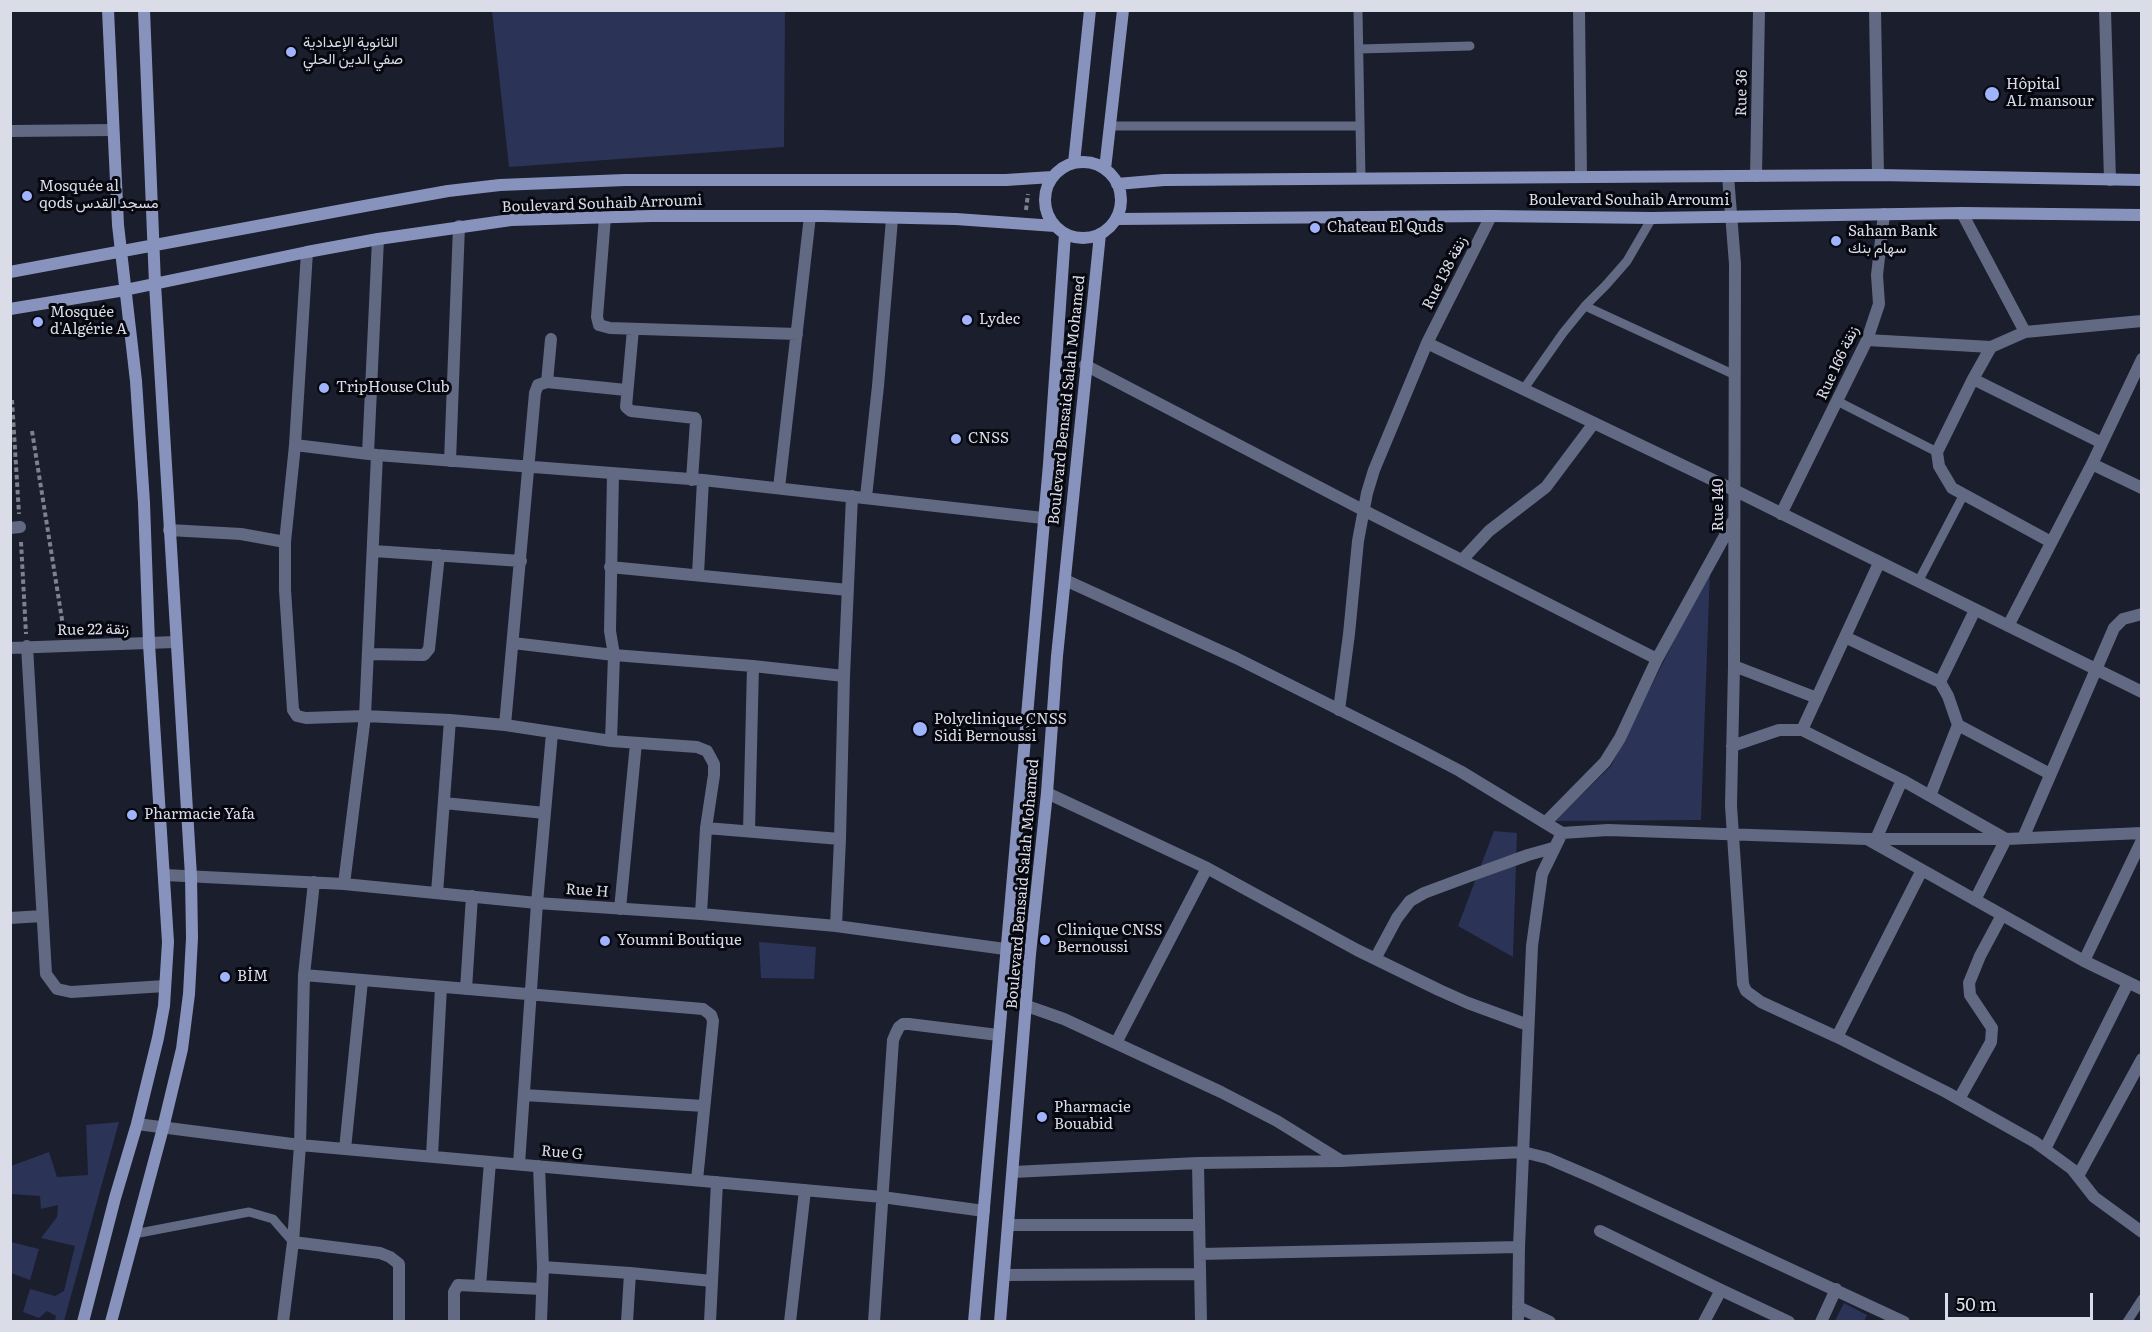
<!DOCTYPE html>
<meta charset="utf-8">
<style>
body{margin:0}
#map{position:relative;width:2152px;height:1332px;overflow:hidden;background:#1a1e2d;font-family:Literata,serif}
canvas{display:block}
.frame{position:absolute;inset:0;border:12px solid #dadde8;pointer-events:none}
.scale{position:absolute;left:1945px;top:1293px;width:148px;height:27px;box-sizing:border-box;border:3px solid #dadde8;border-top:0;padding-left:8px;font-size:18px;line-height:21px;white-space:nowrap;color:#dadde8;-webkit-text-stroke:4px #07080f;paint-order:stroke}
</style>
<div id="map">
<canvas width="2152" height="1332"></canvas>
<div class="frame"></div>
<div class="scale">50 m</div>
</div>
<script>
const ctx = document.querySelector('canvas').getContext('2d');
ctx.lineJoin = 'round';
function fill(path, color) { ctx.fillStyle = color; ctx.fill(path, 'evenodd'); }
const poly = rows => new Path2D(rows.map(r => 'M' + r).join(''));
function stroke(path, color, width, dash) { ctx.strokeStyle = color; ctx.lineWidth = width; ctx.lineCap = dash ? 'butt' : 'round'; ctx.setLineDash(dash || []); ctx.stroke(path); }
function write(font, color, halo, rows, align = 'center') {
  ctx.font = font + ' Literata,Vazirmatn,serif'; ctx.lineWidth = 6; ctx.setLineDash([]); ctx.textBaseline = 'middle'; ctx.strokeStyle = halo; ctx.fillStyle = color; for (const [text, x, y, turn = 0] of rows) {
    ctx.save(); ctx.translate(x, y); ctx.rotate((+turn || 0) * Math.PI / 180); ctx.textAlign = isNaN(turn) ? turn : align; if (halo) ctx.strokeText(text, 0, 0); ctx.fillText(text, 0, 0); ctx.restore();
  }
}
fill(poly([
 [492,11,785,11,784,147,509,167],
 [1710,569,1701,820,1555,821,1611,766],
 [1494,831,1517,833,1513,957,1458,926],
 [759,942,816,947,814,979,761,978],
 [119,1122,64,1321,55,1321,56,1316,47,1311,39,1318,23,1312,30,1289,55,1296,64,1291,75,1246,41,1238,57,1217,58,1205,41,1209,40,1196,11,1194,11,1166,49,1152,57,1177,88,1175,86,1125],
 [11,1242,39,1249,30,1280,11,1273],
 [1844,1303,1867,1315,1864,1321,1835,1321]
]), '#2b3357');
stroke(poly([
 [1026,210,1028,194],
 [12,400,19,514],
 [32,431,64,632],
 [21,542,26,634]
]), '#7e828e', 4, [4.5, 3]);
stroke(poly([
 [1358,10,1361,179],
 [1359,49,1470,46],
 [1109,126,1360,126],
 [1585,306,1735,375],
 [1523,390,1563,333,1585,306,1606,285,1627,261,1652,218],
 [1837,401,1937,452],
 [1918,582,1964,494],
 [134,1234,249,1212,273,1219,293,1242],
 [2127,1322,2142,1299]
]), '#616983', 9);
stroke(poly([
 [1579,10,1581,177],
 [1875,10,1878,175],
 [2105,10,2110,180],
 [10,131,113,130],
 [1728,176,1735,264,1734,666,1731,806,1743,984,1746,991,1761,1002,1837,1037,1946,1092,2035,1142,2072,1169,2094,1197,2142,1232],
 [1756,176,1759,10],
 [1962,213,2025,332],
 [605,217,597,317,599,325,610,328,797,334],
 [633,329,626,407,631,411,695,418,696,421,692,480],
 [1867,340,1991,347,2025,332,2142,321],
 [1427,343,1734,490,2142,692],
 [1991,347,1973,379,2102,443],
 [1085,365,1363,510,1657,659],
 [1973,379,1937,452,1939,466,1952,488,2051,542],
 [547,382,551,339],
 [295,445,307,252],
 [368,454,378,239],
 [450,461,459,226],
 [2092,464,2142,488],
 [779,488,810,216],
 [866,497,878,386,892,219],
 [1781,514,1867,340,1879,304,1877,275,1884,214],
 [10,528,20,527],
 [169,530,241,534,285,542,295,445,377,455,703,480,1043,518],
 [285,542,285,590,293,710,297,716,306,718,365,716,450,720,505,725,611,741,697,747,707,751,714,764,714,775,706,828,701,914],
 [374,551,521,561],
 [1462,560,1489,531,1546,487,1594,423],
 [610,567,848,590],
 [698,574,703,480],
 [1065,580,1236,658,1416,748,1460,771,1562,833],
 [2008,626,2092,464,2142,359],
 [1845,637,1940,682],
 [513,643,614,655,753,666,844,676],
 [27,646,46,974,57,989,71,992,165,986],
 [10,648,175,642],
 [369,654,424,655,429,649,439,555],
 [1734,666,1817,698],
 [1339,710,1349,634,1358,541,1367,493,1374,470,1427,343,1491,216],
 [505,725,535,393,538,385,547,382,626,390],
 [1958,725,2050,774],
 [1802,730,1879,563],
 [611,741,614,655,610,631,613,474],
 [1732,746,1779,730,1802,730,1902,780,2006,839,1975,900],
 [1047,793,1207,868,1357,950,1439,990,1468,1003,1528,1025],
 [1930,796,1958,725,1948,696,1940,682,1975,610],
 [444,803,545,813],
 [1545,823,1605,762,1620,738,1657,659,1733,521],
 [706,828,840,839],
 [749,831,753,666],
 [2023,838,2114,628,2123,619,2142,614],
 [1867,839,2084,961,2142,989],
 [1876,839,1902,780],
 [165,875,344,884,537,903,701,914,836,926,1005,949],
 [344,884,365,716,377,455],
 [437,893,450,720],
 [620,909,636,743],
 [10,918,42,916],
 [836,926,840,839,844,676,852,496],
 [1375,959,1397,918,1410,901,1424,893,1467,877,1528,855,1553,848],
 [2084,961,2142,840],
 [304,975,703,1009,711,1015,713,1021,697,1180],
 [466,989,472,896],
 [1027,1006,1064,1019,1221,1092,1277,1121,1340,1160],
 [1837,1037,1922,870],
 [1116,1043,1207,868],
 [524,1095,704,1106],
 [1959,1099,1991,1042,1992,1028,1970,995,1969,983,1980,956,2002,915],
 [137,1124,300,1145,882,1197,984,1211],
 [345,1149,362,981],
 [2045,1149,2128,983],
 [432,1156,441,987],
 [1198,1163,1201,1322],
 [519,1164,537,903,552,733],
 [539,1166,543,1267,541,1322],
 [1013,1172,1198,1163,1341,1161,1523,1152,1547,1158,1596,1179,1904,1322],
 [2078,1176,2142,1059],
 [1009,1225,1199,1225],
 [1600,1231,1721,1290,1789,1322],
 [293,1242,380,1253,390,1257,399,1264,399,1322],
 [1200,1254,1519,1247],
 [543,1267,630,1273],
 [1004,1275,1200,1274],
 [480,1286,490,1162],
 [1518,1307,1550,1322],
 [283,1322,293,1242,300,1145,304,975,314,882],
 [454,1322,454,1292,458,1285,542,1289],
 [627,1322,630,1273,712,1281],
 [710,1322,717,1182],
 [790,1322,805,1190],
 [874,1322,893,1040,896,1033,899,1027,903,1024,909,1024,998,1035],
 [1518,1322,1519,1247,1532,946,1542,874,1562,833,1608,830,1866,839,2006,839,2142,833],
 [1704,1322,1721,1290],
 [1821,1322,1836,1289]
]), '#616983', 12);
stroke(poly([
 '1045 200a38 38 0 1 1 76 0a38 38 0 1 1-76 0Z',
 [1074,163,1090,10],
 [1105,169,1123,10],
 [1117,184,1164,180,1878,175,2142,180],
 [1116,219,1491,216,1652,218,1962,213,2142,215],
 [10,272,370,205,448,191,500,185,625,180,1006,180,1052,177],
 [10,309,125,290,307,252,378,239,511,220,652,216,821,216,956,219,1055,226],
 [83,1322,115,1198,137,1124,158,1038,164,1006,168,942,149,644,144,503,136,381,118,225,108,10],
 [111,1322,163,1128,182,1049,189,994,192,938,191,876,155,284,144,10],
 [974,1322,1049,464,1065,234],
 [1000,1322,1030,954,1047,793,1057,656,1100,234]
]), '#8893bd', 12);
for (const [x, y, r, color] of [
 [291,52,6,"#a0b3fd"],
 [1992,94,8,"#a0b3fd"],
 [27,196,6,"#a0b3fd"],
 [1315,228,6,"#a0b3fd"],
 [1836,241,6,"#a0b3fd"],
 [967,320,6,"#a0b3fd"],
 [38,322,6,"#a0b3fd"],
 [324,388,6,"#a0b3fd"],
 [956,439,6,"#a0b3fd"],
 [920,729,8,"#a0b3fd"],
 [132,815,6,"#a0b3fd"],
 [1045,940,6,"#a0b3fd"],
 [605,941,6,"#a0b3fd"],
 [225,977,6,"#a0b3fd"],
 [1042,1117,6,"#a0b3fd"]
]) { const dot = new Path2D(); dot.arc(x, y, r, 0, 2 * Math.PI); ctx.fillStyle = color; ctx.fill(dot); stroke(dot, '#07080f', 2); }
write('15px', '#dadde8', '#07080f', [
 ["الثانوية الإعدادية",303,43],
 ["صفي الدين الحلي",303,60],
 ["Hôpital",2006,85],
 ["AL mansour",2006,102],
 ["Mosquée al",39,187],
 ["qods مسجد القدس",39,204],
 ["Chateau El Quds",1327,228],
 ["Saham Bank",1848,232],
 ["سهام بنك",1848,249],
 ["Mosquée",50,313],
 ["d'Algérie A",50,330],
 ["Lydec",979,320],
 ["TripHouse Club",336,388],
 ["CNSS",968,439],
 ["Polyclinique ِCNSS",934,720],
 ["Sidi Bernoussi",934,737],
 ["Pharmacie Yafa",144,815],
 ["Clinique CNSS",1057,931],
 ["Bernoussi",1057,948],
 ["Youmni Boutique",617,941],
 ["BİM",237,977],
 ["Pharmacie",1054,1108],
 ["Bouabid",1054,1125]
], 'left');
write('15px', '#dadde8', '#07080f', [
 ["Rue 36",1742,93,-89],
 ["Boulevard Souhaib Arroumi",1629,201],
 ["Boulevard Souhaib Arroumi",602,204,-2],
 ["Rue 138 زنقة",1445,273,-63],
 ["Rue 166 زنقة",1838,363,-65],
 ["Boulevard Bensaid Salah Mohamed",1067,400,-84],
 ["Rue 140",1719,505,-90],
 ["Rue 22 زنقة",93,630,-1],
 ["Boulevard Bensaid Salah Mohamed",1023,884,-85],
 ["Rue H",587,891,4],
 ["Rue G",562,1153,5]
]);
</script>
